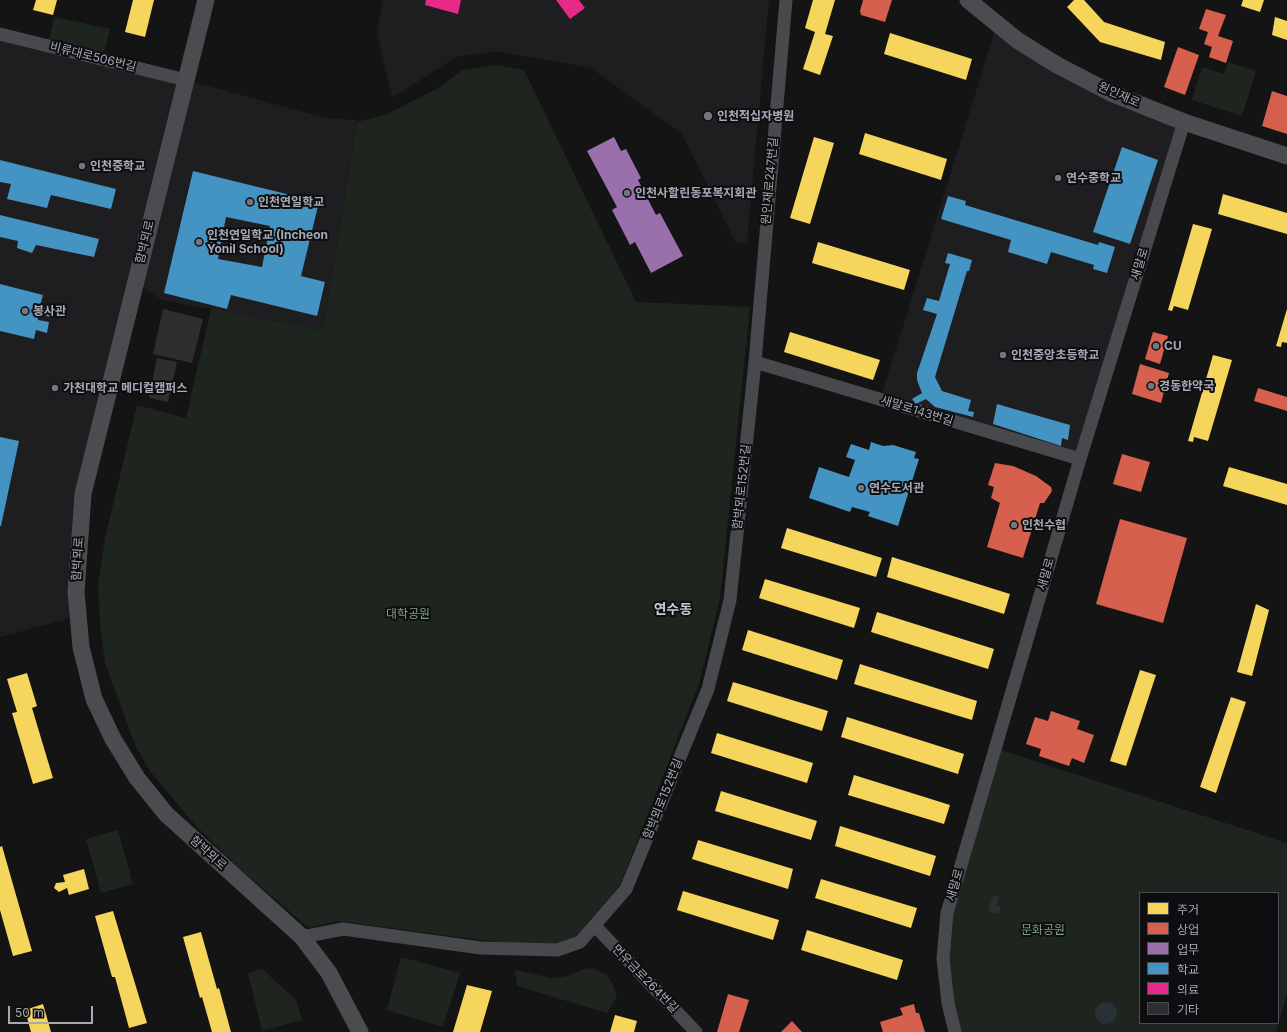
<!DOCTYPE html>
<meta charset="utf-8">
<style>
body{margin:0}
#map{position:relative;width:1287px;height:1032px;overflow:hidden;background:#141414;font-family:Inter,"Noto Sans KR",sans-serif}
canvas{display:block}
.legend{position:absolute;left:1139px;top:892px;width:140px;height:132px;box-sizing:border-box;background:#0e0e10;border:1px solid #4a4c52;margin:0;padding:5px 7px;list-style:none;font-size:12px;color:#a5aab5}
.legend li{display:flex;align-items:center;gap:8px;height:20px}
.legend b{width:20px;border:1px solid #4a4c52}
.scale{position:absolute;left:8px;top:1006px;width:85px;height:18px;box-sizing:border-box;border:2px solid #a5aab5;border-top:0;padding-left:5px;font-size:12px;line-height:14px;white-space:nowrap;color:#a5aab5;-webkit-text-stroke:3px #0e0e10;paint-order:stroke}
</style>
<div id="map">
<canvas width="1287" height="1032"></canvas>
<ul class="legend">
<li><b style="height:11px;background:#f6d55c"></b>주거</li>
<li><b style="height:11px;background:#d6604d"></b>상업</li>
<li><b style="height:11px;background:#9970ab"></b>업무</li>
<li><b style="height:11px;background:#4393c3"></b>학교</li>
<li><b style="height:11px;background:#e7298a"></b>의료</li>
<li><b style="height:11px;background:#2e2e30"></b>기타</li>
</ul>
<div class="scale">50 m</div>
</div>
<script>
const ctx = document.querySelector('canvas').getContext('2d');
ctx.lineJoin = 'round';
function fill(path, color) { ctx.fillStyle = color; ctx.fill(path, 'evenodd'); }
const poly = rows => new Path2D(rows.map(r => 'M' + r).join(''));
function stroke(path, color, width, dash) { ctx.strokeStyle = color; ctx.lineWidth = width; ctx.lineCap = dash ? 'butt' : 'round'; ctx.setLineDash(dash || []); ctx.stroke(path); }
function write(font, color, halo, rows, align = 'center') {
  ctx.font = font + ' Inter,"Noto Sans KR",sans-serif'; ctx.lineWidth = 4; ctx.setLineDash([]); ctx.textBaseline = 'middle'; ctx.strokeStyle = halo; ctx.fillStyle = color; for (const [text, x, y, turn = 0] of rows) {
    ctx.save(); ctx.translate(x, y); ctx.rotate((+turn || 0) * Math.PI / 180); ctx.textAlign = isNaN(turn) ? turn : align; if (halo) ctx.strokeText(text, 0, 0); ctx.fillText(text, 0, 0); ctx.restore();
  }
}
fill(poly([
 [383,0,769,0,747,243,736,243,682,134,591,68,496,51,456,57,392,98,377,32],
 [997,24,1184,122,1080,459,880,400],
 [0,34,186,80,326,118,357,120,323,330,162,300,136,282,83,494,78,616,0,637]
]), '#1e1e20');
fill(poly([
 [54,17,110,29,104,53,49,40],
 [1228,62,1256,71,1242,116,1192,100,1202,67,1224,74],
 [495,65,524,70,636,302,750,307,720,598,699,684,620,885,576,936,554,944,512,944,338,921,309,928,241,870,196,826,150,771,135,745,105,663,100,624,98,585,105,538,137,405,186,418,211,309,323,330,357,122,385,115,440,87,463,70],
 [995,748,1287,843,1287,994,1276,1032,955,1032,948,1003,947,913],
 [1140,893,1278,893,1278,1023,1140,1023],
 [118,830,133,884,101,893,86,839],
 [401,957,460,973,443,1027,387,1010],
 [586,968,594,969,606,974,612,983,617,997,607,1013,517,986,515,970,551,978,565,977],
 [262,969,296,1000,302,1020,262,1031,248,973]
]), '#1e241e');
fill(poly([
 '1095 1013a11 11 0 1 1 22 0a11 11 0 1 1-22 0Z'
]), '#293137');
fill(poly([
 [36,0,57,0,53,15,33,10],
 [133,0,154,0,145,37,125,32],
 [813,0,835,0,825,34,833,36,820,75,803,69,815,32,805,28],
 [1074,0,1084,0,1104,22,1165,42,1161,60,1100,42,1067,7],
 [1243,0,1264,0,1260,12,1241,6],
 [1275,17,1287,21,1287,40,1272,35],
 [890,33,972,59,966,80,884,54],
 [865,133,947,159,941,180,859,154],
 [814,137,834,143,810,224,790,218],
 [1223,194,1287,213,1287,234,1218,214],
 [1193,224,1212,229,1188,310,1174,306,1172,311,1168,310],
 [818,242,910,270,904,290,812,263],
 [1287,309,1287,343,1282,342,1281,347,1276,346],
 [790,332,880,360,873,380,784,352],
 [1213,355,1232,360,1208,441,1194,437,1193,442,1188,441],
 [1229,467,1287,484,1287,505,1223,486],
 [787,528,882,558,876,577,781,548],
 [892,557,1010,594,1004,614,887,577],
 [765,579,860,608,854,628,759,598],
 [1256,604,1269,610,1252,676,1237,672],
 [877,612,994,649,988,669,871,632],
 [748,630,843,660,837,680,742,650],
 [860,664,977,701,972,720,854,684],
 [1140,670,1156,675,1126,766,1110,761],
 [27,673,37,706,32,708,53,778,33,784,12,713,17,712,7,679],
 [733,682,828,711,822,731,727,701],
 [1231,697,1246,702,1216,793,1200,787],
 [847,717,964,754,958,774,841,737],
 [717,733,813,763,807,783,711,753],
 [854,775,950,805,944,824,848,795],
 [721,791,817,821,811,840,715,811],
 [840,826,936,856,930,876,835,846],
 [698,840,793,869,788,889,692,859],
 [2,846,32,951,13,956,0,910,0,847],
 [84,869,89,889,69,895,67,888,59,892,54,888,56,883,65,882,63,875],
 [821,879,917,908,911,928,815,898],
 [683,891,779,920,773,940,677,910],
 [113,911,147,1023,129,1028,115,977,112,977,95,916],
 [807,930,903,960,897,980,801,950],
 [201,932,217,989,219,988,231,1032,212,1032,202,997,200,998,183,937],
 [467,985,492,991,480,1032,453,1032],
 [43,1004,51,1032,31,1032,25,1010],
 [615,1015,637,1021,634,1032,610,1032]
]), '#f6d55c');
fill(poly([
 [863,0,892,0,885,22,861,15,860,11],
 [1206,9,1226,15,1218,36,1233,41,1226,63,1209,57,1212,47,1204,44,1208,32,1199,29],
 [1178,47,1199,55,1185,95,1164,87],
 [1272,91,1287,96,1287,134,1262,126],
 [1153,332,1168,336,1160,364,1145,359],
 [1140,364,1169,373,1161,403,1132,394],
 [1258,388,1287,397,1287,411,1254,401],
 [1122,454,1150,462,1141,492,1113,484],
 [995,463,1013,466,1036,476,1051,487,1052,491,1044,503,1040,503,1023,558,987,547,1000,503,991,498,994,487,988,485],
 [1120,519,1187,538,1163,623,1096,604],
 [1051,711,1080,721,1077,729,1094,735,1084,763,1072,758,1069,766,1039,756,1041,749,1026,744,1035,717,1048,721],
 [728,994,749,1000,739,1032,717,1032],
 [914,1004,916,1013,919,1013,925,1032,883,1032,880,1022,903,1015,900,1008],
 [792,1021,802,1032,781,1032]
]), '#d6604d');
fill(poly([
 [614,137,621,151,626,149,641,178,638,180,656,215,660,213,683,256,651,273,635,242,630,245,612,210,617,207,587,151]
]), '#9970ab');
fill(poly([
 [1122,147,1158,160,1130,244,1093,232],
 [0,160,116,189,111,209,51,195,47,208,7,199,11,184,0,182],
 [193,171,319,202,301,276,325,282,317,316,231,295,227,309,164,293],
 [226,217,270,226,262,267,218,259],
 [948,196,966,201,965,205,1098,245,1099,242,1115,247,1107,273,1093,269,1094,265,1051,252,1047,264,1008,252,1011,240,941,219],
 [0,215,99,239,94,257,36,245,32,253,17,248,18,241,0,237],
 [948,253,972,260,969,271,967,271,935,377,942,391,971,400,968,411,974,412,973,417,935,407,926,399,916,404,912,399,922,393,917,380,917,373,937,314,923,310,927,298,939,301,950,264,945,263],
 [0,284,43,295,40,306,50,308,50,317,38,314,38,320,49,322,47,333,36,330,34,339,0,331],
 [997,404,1070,425,1068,440,1062,438,1061,446,993,424],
 [0,437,19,441,1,526,0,526],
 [871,442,883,446,893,445,916,452,914,458,919,459,898,526,868,516,870,512,852,507,850,512,809,498,819,467,849,477,855,460,846,457,851,444,869,450]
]), '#4393c3');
fill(poly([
 [426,0,461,0,458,14,425,5],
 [556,0,579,0,585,8,570,19]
]), '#e7298a');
fill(poly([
 [163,309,203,319,192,363,153,354],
 [157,358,177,362,168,402,149,398],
 [993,895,999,897,996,905,1001,907,999,914,988,911]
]), '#2e2e30');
stroke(poly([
 [0,34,186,80],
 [755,362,1080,459],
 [595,926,696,1032],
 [302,937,343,929,481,948,557,950,580,942,626,889,708,689,730,600,755,362,786,0],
 [955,1032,948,1003,943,959,947,913,1080,459,1184,122]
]), '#48494d', 13);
stroke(poly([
 [206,0,83,494,76,592,81,647,94,699,113,739,137,778,166,814,302,937,329,973,360,1032],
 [968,0,1017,40,1057,65,1111,93,1184,122,1287,156]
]), '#4a4c4f', 17);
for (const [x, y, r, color] of [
 [708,116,5,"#72767d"],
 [82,166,4,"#72767d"],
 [1058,178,4,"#72767d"],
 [627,193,4,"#72767d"],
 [250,202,4,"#72767d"],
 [199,242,4,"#72767d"],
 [25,311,4,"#72767d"],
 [1156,346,4,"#72767d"],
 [1003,355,4,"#72767d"],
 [1151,386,4,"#72767d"],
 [55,388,4,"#72767d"],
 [861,488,4,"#72767d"],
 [1014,525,4,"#72767d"]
]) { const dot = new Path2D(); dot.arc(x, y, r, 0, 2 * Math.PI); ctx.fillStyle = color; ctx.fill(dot); stroke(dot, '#0e0e10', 1.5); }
write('12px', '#a5aab5', '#0e0e10', [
 ["비류대로506번길",93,57,14],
 ["원인재로",1119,95,24],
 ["원인재로247번길",770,181,-85],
 ["함박뫼로",145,242,-76],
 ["새말로",1140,264,-73],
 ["새말로143번길",917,411,17],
 ["함박뫼로152번길",742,487,-84],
 ["함박뫼로",78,559,-86],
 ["새말로",1046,574,-74],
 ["함박뫼로152번길",663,799,-68],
 ["함박뫼로",208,853,42],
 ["새말로",955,885,-74],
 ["먼우금로264번길",645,979,46]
]);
write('bold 12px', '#a5aab5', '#0e0e10', [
 ["인천적십자병원",717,116],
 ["인천중학교",90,166],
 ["연수중학교",1066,178],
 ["인천사할린동포복지회관",635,193],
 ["인천연일학교",258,202],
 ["인천연일학교 (Incheon",207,235],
 ["Yonil School)",207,249],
 ["봉사관",33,311],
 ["CU",1164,346],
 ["인천중앙초등학교",1011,355],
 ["경동한약국",1159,386],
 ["가천대학교 메디컬캠퍼스",63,388],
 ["연수도서관",869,488],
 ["인천수협",1022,525]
], 'left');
write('12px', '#7ba07c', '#0e0e10', [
 ["대학공원",408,614],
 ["문화공원",1043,930]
]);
write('bold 14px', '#c5c9d1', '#0e0e10', [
 ["연수동",673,610]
]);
</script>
